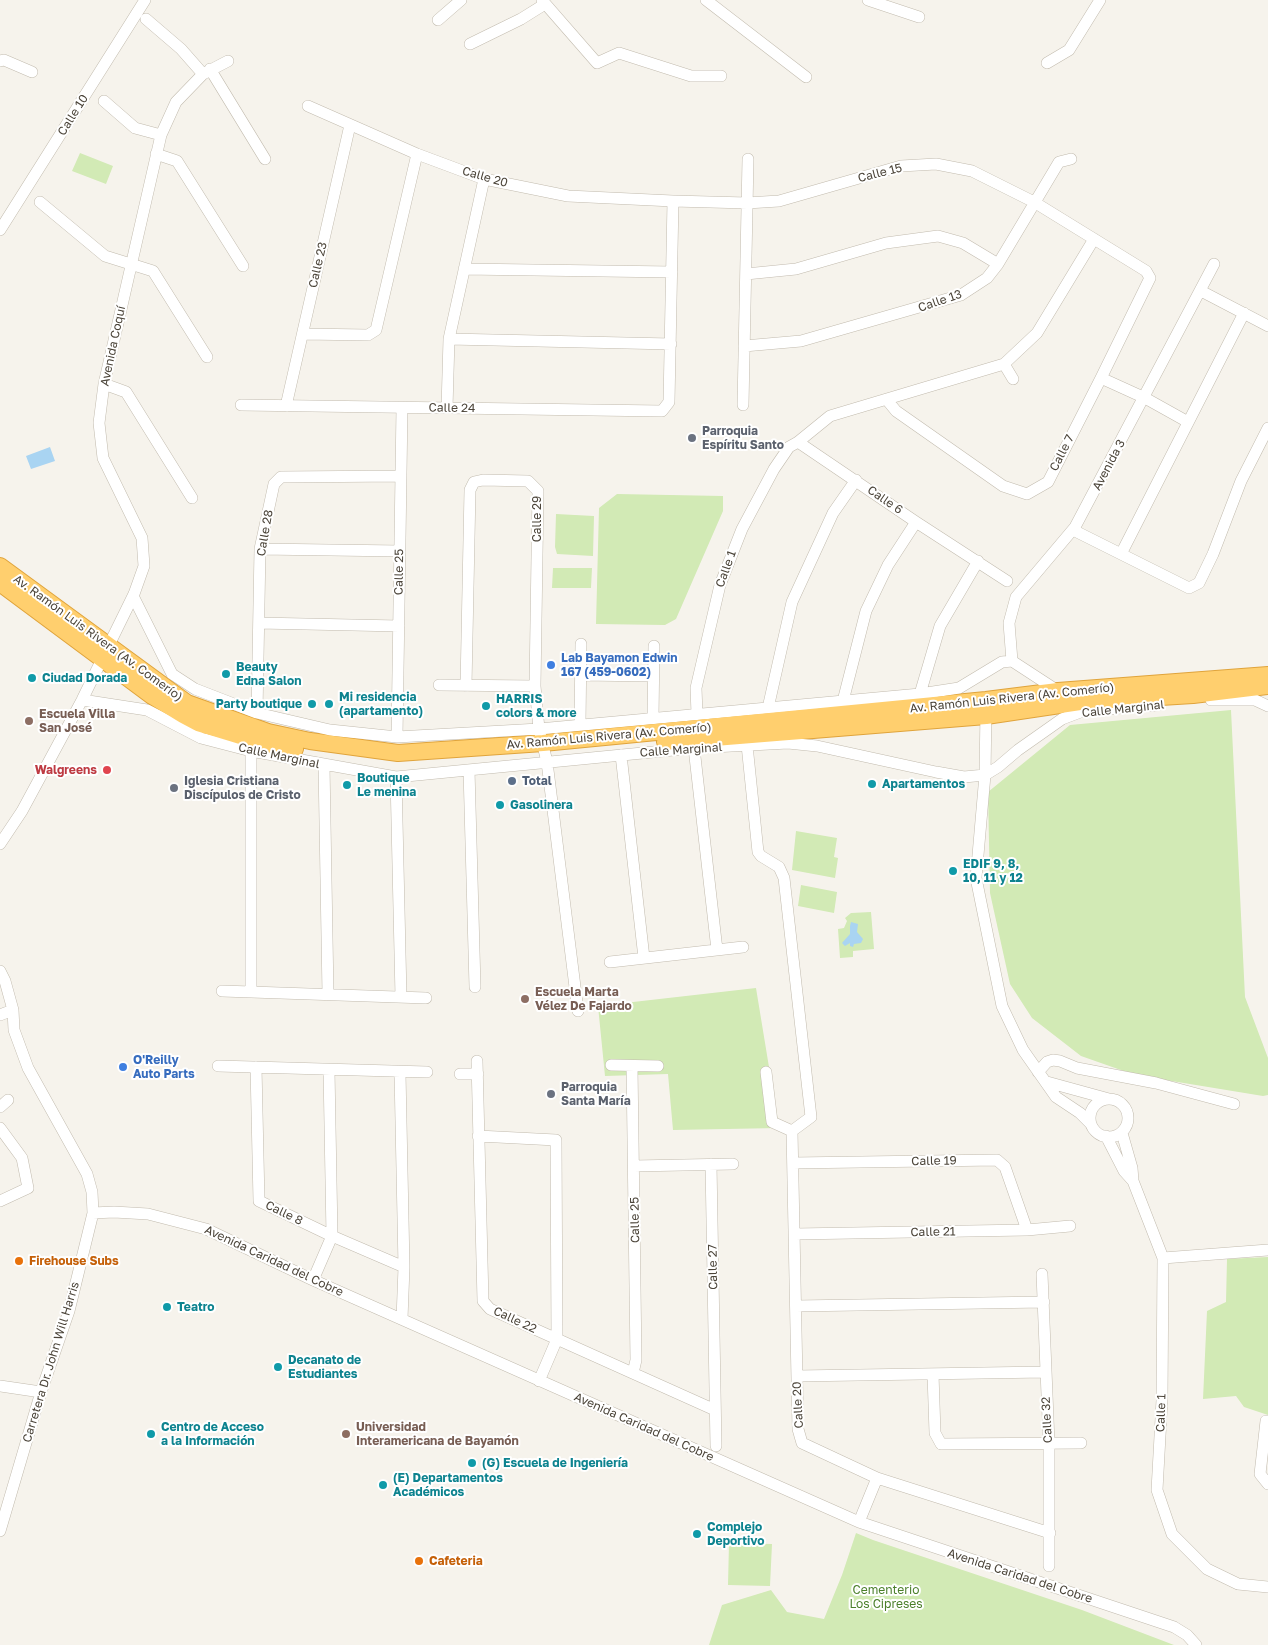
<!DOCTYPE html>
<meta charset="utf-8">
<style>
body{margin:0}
canvas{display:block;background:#f6f3ec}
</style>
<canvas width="1268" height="1645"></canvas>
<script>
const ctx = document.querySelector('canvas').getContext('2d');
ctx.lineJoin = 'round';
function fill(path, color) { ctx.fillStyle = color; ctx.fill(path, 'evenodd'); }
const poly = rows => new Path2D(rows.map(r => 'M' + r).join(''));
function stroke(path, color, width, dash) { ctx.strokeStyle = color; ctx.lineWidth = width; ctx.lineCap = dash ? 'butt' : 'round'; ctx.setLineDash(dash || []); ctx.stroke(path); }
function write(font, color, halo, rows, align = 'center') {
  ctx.font = font + ' "Golos Text",sans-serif'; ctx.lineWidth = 4; ctx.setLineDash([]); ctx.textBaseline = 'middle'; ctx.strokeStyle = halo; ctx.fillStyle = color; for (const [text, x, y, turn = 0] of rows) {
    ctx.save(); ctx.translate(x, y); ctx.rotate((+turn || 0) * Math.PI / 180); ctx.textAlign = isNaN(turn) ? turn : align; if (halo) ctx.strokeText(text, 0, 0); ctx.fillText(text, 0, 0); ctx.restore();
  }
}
fill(poly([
 [80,153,113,166,106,184,72,171],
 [617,494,723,496,723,511,676,619,665,625,596,624,599,508],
 [556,514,594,516,593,556,557,554,555,547],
 [553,568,592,568,591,588,552,588],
 [1231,710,1245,997,1268,1058,1268,1095,1263,1096,1135,1075,1081,1056,1032,1018,1010,984,990,893,988,792,1070,725],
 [796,831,837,838,834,857,838,858,835,878,792,870],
 [801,885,837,892,834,913,798,906],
 [871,912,874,949,853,951,853,957,840,958,838,929,844,928,847,921,845,918,851,913],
 [756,988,779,1128,673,1130,668,1074,605,1076,598,1006],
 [1268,1257,1268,1415,1244,1407,1236,1396,1203,1399,1207,1311,1226,1302,1227,1259],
 [856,1533,873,1540,1082,1610,1174,1645,709,1645,722,1605,771,1590,787,1612,824,1619,842,1575],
 [729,1543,772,1544,770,1586,728,1585]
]), '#d2eab5');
fill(poly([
 [50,447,55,461,31,469,26,456],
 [851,922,858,924,857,932,863,939,861,943,854,944,853,947,850,946,850,943,845,946,842,943,850,934,850,926]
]), '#a9d4f2');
const minor = poly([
 [542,0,597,63,619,53,691,76,721,76],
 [706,0,806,77],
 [868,0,919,17],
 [146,19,181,49,203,74],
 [438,20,461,0],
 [470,44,521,19,545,4],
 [0,61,4,60,32,72],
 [1047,63,1069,50,1100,0],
 [210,69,265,159],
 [104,101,135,128,161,135],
 [308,106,417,154,484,179,568,196,673,201,747,203,779,201,901,166,936,164,972,171,1034,202,1146,271,1150,278,1101,378,1048,482,1027,494,1003,486,896,411,887,400],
 [156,154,177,161,243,266],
 [40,202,105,256,153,271,207,357],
 [0,230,145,0],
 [464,269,672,272],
 [746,274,796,269,886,243,938,236,963,243,998,264],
 [1201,291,1268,326],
 [303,334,368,335,376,330,417,154],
 [449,339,671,344],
 [744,346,801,341,961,295,987,278,998,264,1059,162,1071,159],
 [1004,364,1013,379],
 [1101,378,1145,398,1188,422],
 [104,384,126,392,192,498],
 [241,405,662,411,669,402,673,201],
 [743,405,748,159],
 [286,406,350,125],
 [447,408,449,339,484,179],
 [798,442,916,522,1007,581],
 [1073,530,1189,588,1199,583,1213,554,1241,481,1268,428],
 [260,549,400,551],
 [1121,554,1244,313],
 [133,596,172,674,195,689,257,713,330,730,397,737,539,729,920,694,959,688,1002,662,1012,661],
 [259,623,399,626],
 [1012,661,1009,623,1016,597,1075,527,1214,264],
 [1012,661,1058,691],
 [581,675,653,676],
 [439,685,535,686],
 [466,686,470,490,474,482,483,480,528,481,538,491,535,686,539,729,547,762,578,1011],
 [920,694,940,626,978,561],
 [82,700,147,710,201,738,251,751,396,777,694,748,788,743,817,746,936,772,964,777,985,775,998,767,1018,750,1062,719,1083,711,1158,705],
 [1211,700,1255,700,1268,706],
 [843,701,866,611,888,565,916,522],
 [768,708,792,602,833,513,856,480],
 [986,710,985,775,976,878,1002,1006,1023,1050,1056,1097,1080,1113,1091,1124],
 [257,713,260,549,274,484,281,477,401,476],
 [697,714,696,688,720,585,742,529,774,469,789,447,798,442,830,416,1004,364,1037,333,1094,239],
 [653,718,654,646],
 [580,724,581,644],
 [397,737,402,408],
 [747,745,758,852,761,856,779,867,784,878,811,1117,792,1131,798,1429,802,1443,877,1478,1050,1533],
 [694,748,717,950],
 [251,751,251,991],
 [621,755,644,958],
 [324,765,328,994],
 [469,770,475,987],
 [396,777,401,997],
 [0,844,22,811,82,700,134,594,144,566,142,538,103,458,99,423,104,384,161,135,176,102,203,74,228,61],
 [610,962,743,947],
 [0,971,5,981,13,1010,14,1030,28,1068,87,1174,92,1192,93,1213,69,1311,41,1392,0,1531],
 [222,991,426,998],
 [0,1015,13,1010],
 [477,1061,483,1301,490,1309,715,1410],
 [611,1065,658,1066],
 [218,1066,427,1072],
 [632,1066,636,1360,633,1373],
 [256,1067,259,1201,332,1236,404,1267],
 [766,1072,772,1122,792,1131],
 [1038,1072,1047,1062,1053,1060,1060,1061,1077,1068,1156,1083,1234,1104],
 [400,1073,404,1267,402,1319],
 [460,1074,478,1074],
 [1047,1082,1109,1099],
 '1090 1118a19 19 0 1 1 38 0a19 19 0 1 1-38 0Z',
 [0,1107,8,1100],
 [0,1128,22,1158,28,1188,0,1201],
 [1122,1133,1132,1168,1133,1181,1163,1258,1162,1400,1157,1490,1172,1534,1207,1569,1238,1584,1268,1587],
 [478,1136,556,1140,557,1339,539,1381],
 [1106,1136,1124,1171,1133,1181],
 [793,1163,997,1160,1005,1167,1027,1230],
 [711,1164,716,1446],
 [634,1166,733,1164],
 [93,1213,114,1212,148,1214,206,1229,313,1280,859,1522,1174,1627,1187,1635,1196,1645],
 [795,1234,1027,1230,1070,1226],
 [1163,1258,1268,1250],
 [1042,1274,1049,1443,1049,1566],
 [313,1280,332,1236,329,1070],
 [796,1306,1044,1302],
 [933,1374,935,1433,941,1444,1081,1443],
 [797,1376,1045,1372],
 [0,1386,41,1392],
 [1268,1421,1266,1421,1260,1474,1268,1484],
 [859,1522,877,1478]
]);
const highway = poly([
 [0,566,187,703,268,732,310,741,398,753,543,743,986,700,1058,691,1268,675],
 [0,583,152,696,183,715,198,723,267,744,295,749],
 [665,742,986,716,1080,702,1193,695,1268,686]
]);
stroke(minor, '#c2bbae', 12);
stroke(highway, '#e0a43c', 18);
stroke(minor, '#fff', 11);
stroke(highway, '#ffcf6e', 16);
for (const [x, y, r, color] of [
 [692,438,5,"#6b7280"],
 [551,665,5,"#3f7fe0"],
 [226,674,5,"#0f9aa8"],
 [32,678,5,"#0f9aa8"],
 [312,704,5,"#0f9aa8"],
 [329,704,5,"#0f9aa8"],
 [486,706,5,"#0f9aa8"],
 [29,721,5,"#8d6e63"],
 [107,770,5,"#e0444e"],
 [512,781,5,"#5c6f8a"],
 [872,784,5,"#0f9aa8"],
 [347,785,5,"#0f9aa8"],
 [174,788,5,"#6b7280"],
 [500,805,5,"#0f9aa8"],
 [953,871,5,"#0f9aa8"],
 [525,999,5,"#8d6e63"],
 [123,1067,5,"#3f7fe0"],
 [551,1094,5,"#6b7280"],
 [19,1261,5,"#e8710a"],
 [167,1307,5,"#0f9aa8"],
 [278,1367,5,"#0f9aa8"],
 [151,1434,5,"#0f9aa8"],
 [346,1434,5,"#8d6e63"],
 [472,1463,5,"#0f9aa8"],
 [383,1485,5,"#0f9aa8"],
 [697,1534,5,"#0f9aa8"],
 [419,1561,5,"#e8710a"]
]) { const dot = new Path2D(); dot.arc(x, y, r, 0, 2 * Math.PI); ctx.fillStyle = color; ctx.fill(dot); stroke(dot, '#fff', 2); }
write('12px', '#4b4439', '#fff', [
 ["Calle 10",73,115,-58],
 ["Calle 15",880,173,-14],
 ["Calle 20",485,177,16],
 ["Calle 23",318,265,-77],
 ["Calle 13",940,301,-19],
 ["Avenida Coquí",113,346,-78],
 ["Calle 24",452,408,1],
 ["Calle 7",1062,453,-63],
 ["Avenida 3",1109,465,-62],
 ["Calle 6",885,500,35],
 ["Calle 29",537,519,-90],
 ["Calle 28",265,533,-80],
 ["Calle 1",726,569,-70],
 ["Calle 25",399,572,-89],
 ["Av. Ramón Luis Rivera (Av. Comerío)",98,638,36],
 ["Av. Ramón Luis Rivera (Av. Comerío)",1012,698,-6],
 ["Calle Marginal",1123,709,-6],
 ["Av. Ramón Luis Rivera (Av. Comerío)",609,736,-5],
 ["Calle Marginal",681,750,-4],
 ["Calle Marginal",279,756,12],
 ["Calle 19",934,1161,-1],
 ["Calle 8",284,1213,26],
 ["Calle 25",635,1220,-91],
 ["Calle 21",933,1232,-1],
 ["Avenida Caridad del Cobre",274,1261,25],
 ["Calle 27",713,1267,-91],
 ["Calle 22",515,1320,25],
 ["Carretera Dr. John Will Harris",51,1362,-73],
 ["Calle 20",798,1405,-93],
 ["Calle 1",1161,1413,-88],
 ["Calle 32",1047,1420,-93],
 ["Avenida Caridad del Cobre",644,1427,24],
 ["Avenida Caridad del Cobre",1020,1576,18]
]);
write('bold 12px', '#5b616d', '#fff', [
 ["Parroquia",702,431],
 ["Espíritu Santo",702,445],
 ["Iglesia Cristiana",184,781],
 ["Discípulos de Cristo",184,795],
 ["Parroquia",561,1087],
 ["Santa María",561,1101]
], 'left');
write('bold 12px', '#366cbe', '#fff', [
 ["Lab Bayamon Edwin",561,658],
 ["167 (459-0602)",561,672],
 ["O'Reilly",133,1060],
 ["Auto Parts",133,1074]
], 'left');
write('bold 12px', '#0d838f', '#fff', [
 ["Beauty",236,667],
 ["Edna Salon",236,681],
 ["Ciudad Dorada",42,678],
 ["Mi residencia",339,697],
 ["(apartamento)",339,711],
 ["HARRIS",496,699],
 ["colors & more",496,713],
 ["Party boutique",302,704,"right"],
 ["Boutique",357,778],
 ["Le menina",357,792],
 ["Apartamentos",882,784],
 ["Gasolinera",510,805],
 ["EDIF 9, 8,",963,864],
 ["10, 11 y 12",963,878],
 ["Teatro",177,1307],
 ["Decanato de",288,1360],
 ["Estudiantes",288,1374],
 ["Centro de Acceso",161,1427],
 ["a la Información",161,1441],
 ["(G) Escuela de Ingeniería",482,1463],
 ["(E) Departamentos",393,1478],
 ["Académicos",393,1492],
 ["Complejo",707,1527],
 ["Deportivo",707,1541]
], 'left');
write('bold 12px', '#785e54', '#fff', [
 ["Escuela Villa",39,714],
 ["San José",39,728],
 ["Escuela Marta",535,992],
 ["Vélez De Fajardo",535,1006],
 ["Universidad",356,1427],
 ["Interamericana de Bayamón",356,1441]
], 'left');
write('bold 12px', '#be3a42', '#fff', [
 ["Walgreens",97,770]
], 'right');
write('bold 12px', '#4e5e75', '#fff', [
 ["Total",522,781]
], 'left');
write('bold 12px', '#c56008', '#fff', [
 ["Firehouse Subs",29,1261],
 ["Cafeteria",429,1561]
], 'left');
write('12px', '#4a7f2a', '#fff', [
 ["Cementerio",886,1590],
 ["Los Cipreses",886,1604]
]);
</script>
